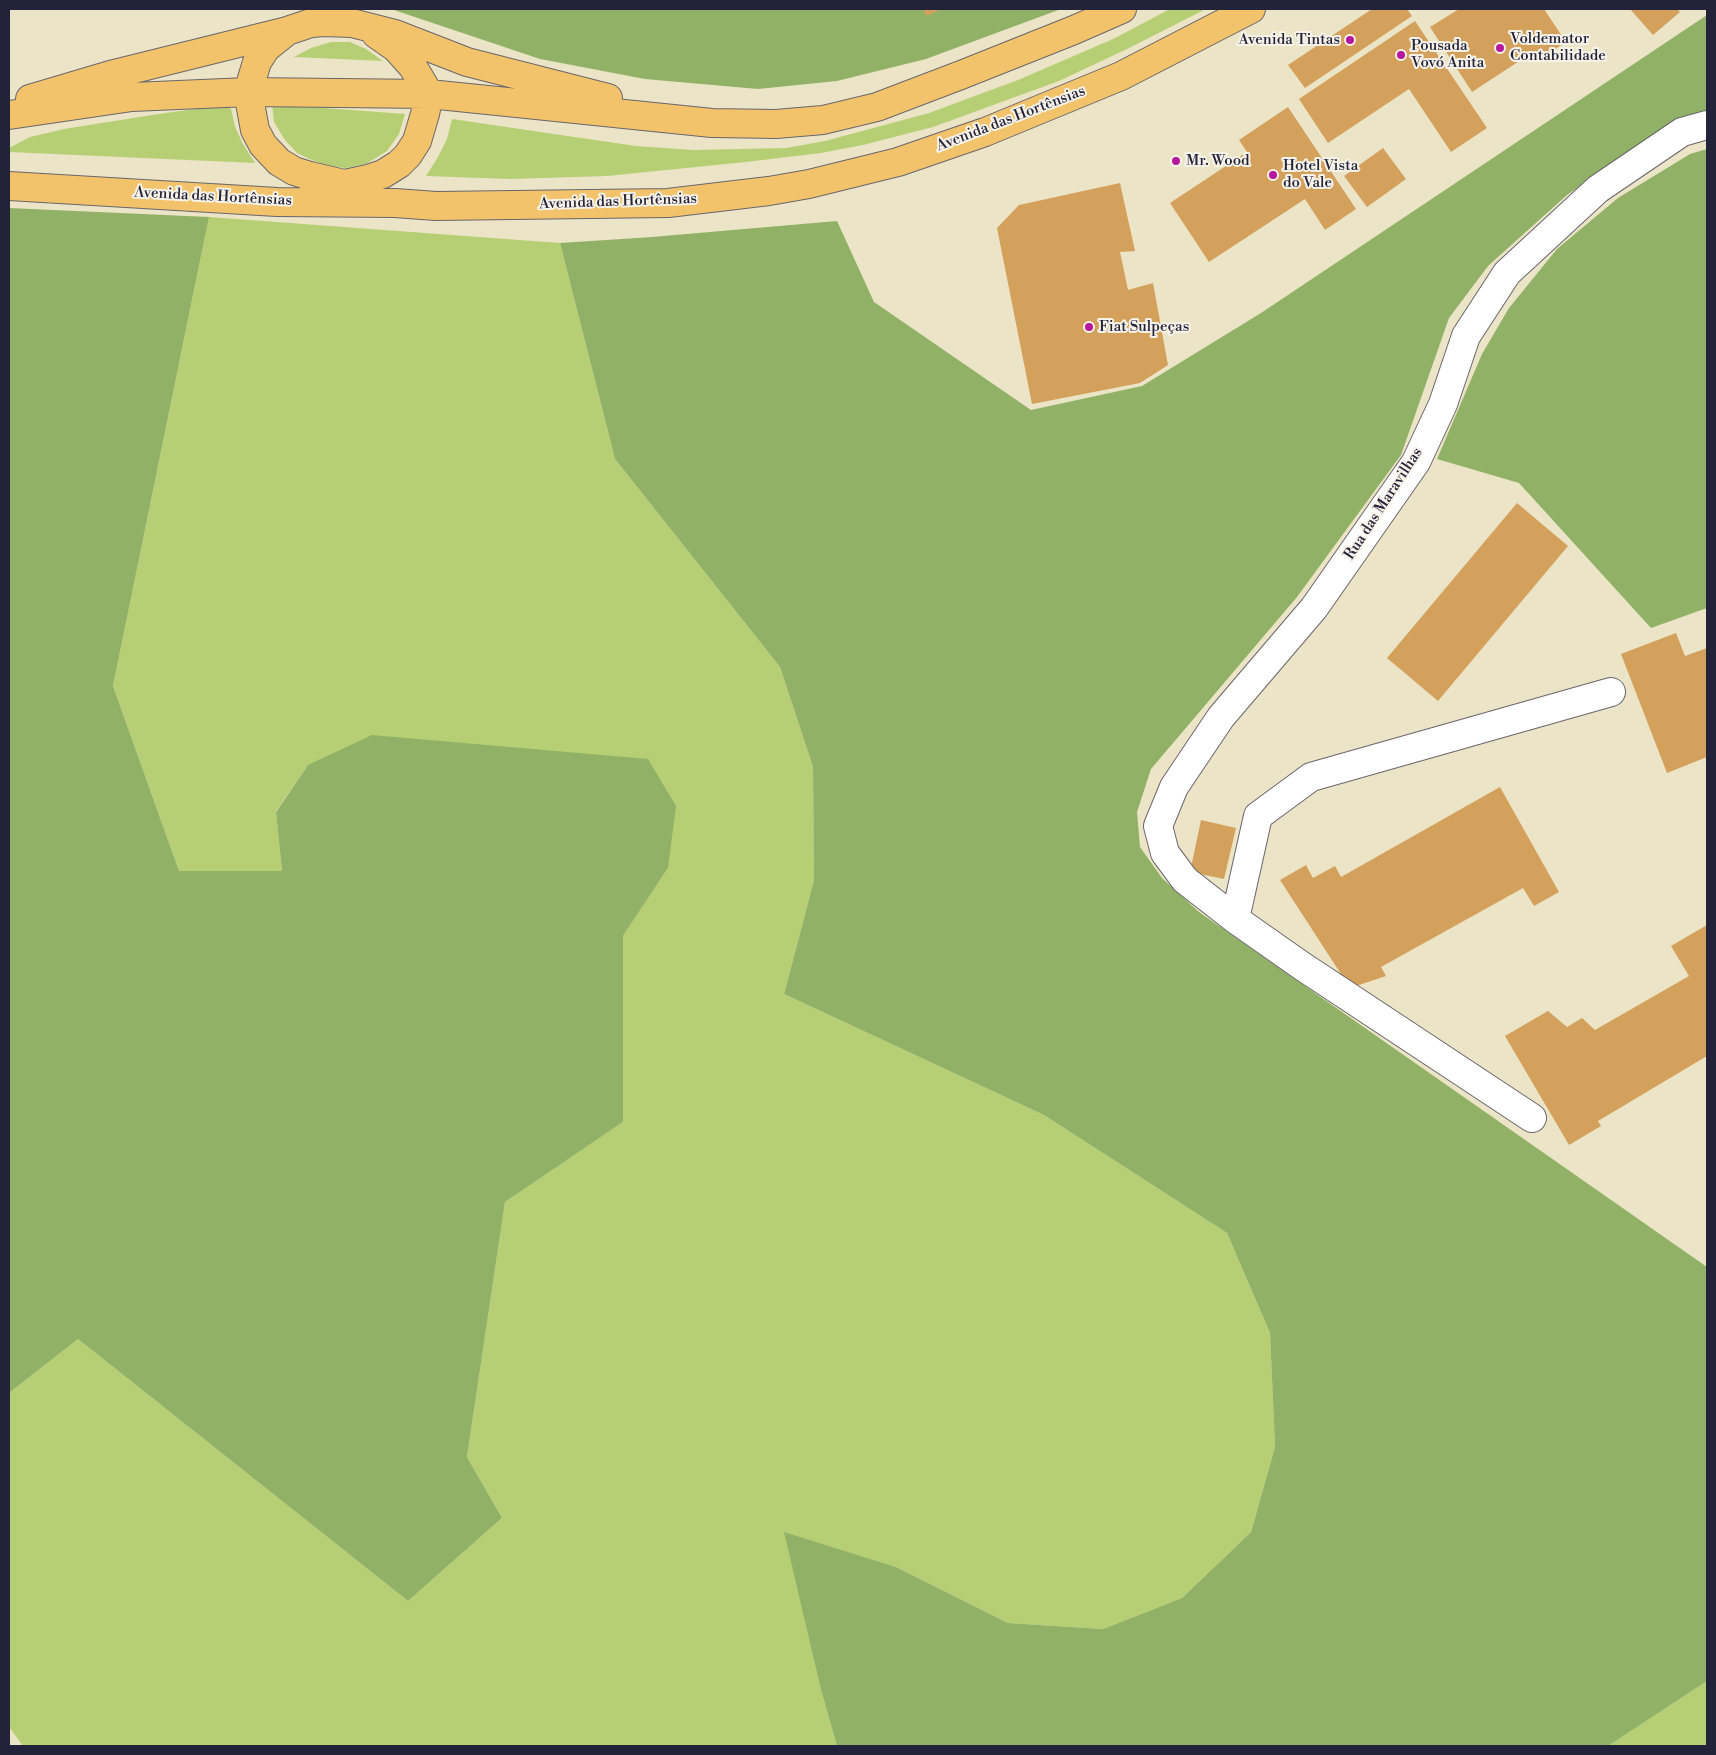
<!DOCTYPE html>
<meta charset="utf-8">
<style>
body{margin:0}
#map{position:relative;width:1716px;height:1755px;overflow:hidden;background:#ece4c7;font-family:"Libre Bodoni",serif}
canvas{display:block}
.frame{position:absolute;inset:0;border:10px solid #22223b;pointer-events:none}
</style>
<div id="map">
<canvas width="1716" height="1755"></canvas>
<div class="frame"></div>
</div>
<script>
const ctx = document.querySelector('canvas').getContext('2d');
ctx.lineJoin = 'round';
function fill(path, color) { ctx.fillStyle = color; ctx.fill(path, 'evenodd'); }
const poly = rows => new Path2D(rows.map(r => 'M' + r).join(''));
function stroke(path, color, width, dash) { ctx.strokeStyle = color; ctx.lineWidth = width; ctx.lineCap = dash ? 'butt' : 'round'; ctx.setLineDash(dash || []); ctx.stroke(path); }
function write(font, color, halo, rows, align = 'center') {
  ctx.font = font + ' "Libre Bodoni",serif'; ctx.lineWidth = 4; ctx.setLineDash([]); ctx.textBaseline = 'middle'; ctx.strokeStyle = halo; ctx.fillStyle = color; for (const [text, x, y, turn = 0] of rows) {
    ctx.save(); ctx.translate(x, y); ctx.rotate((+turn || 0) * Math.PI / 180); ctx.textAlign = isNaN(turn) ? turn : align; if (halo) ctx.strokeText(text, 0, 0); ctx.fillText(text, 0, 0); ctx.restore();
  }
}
fill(poly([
 [1170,9,1206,9,1127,49,1059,81,933,127,863,145,821,153,746,162,607,176,510,179,426,176,438,157,447,139,452,119,636,146,693,150,786,148,825,141,929,113,1018,80,1113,39],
 [331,42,350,42,366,49,383,61,294,57,311,48],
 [230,104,235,127,243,144,255,163,9,152,9,148,30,137,64,129,152,115],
 [272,104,405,114,399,134,387,151,366,164,345,168,322,165,297,153,285,140,274,122],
 [209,217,560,243,615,459,780,667,813,767,814,880,784,994,1044,1115,1227,1233,1270,1333,1275,1447,1251,1532,1182,1598,1103,1629,1008,1623,896,1567,785,1533,821,1690,837,1746,23,1746,9,1727,9,1393,78,1339,408,1601,502,1518,467,1457,505,1202,623,1122,623,936,668,868,308,765,276,811,282,871,179,871,113,686],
 [1707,1681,1707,1746,1608,1746]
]), '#b7cf74');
fill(poly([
 [391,9,1061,9,926,59,837,81,758,89,645,79,540,59],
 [1707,15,1707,111,1690,116,1643,142,1567,195,1488,266,1449,318,1401,455,1297,597,1151,769,1137,812,1140,847,1162,878,1199,912,1707,1267,1707,1681,1608,1746,837,1746,821,1690,784,1532,896,1567,1008,1623,1103,1629,1182,1598,1251,1532,1275,1447,1270,1333,1227,1233,1044,1115,784,994,814,880,813,767,780,667,615,459,560,243,652,237,837,221,874,302,1031,410,1142,386,1261,313],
 [1707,149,1707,608,1651,628,1519,483,1437,459,1482,354,1509,308,1557,249,1618,198,1690,154],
 [9,208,209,217,113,686,179,871,282,871,276,812,308,765,372,735,648,759,676,806,668,868,623,936,623,1122,505,1202,467,1457,502,1518,408,1601,78,1339,9,1393]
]), '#91b266');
fill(poly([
 [923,9,941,9,927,16],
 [1372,9,1407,9,1412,16,1305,88,1288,65],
 [1459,9,1544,9,1566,42,1535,62,1530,54,1472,92,1430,27],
 [1630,9,1677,9,1680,12,1653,35],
 [1415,21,1487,128,1451,152,1409,89,1328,143,1299,99],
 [1288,107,1356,209,1325,230,1305,199,1209,262,1170,203,1247,152,1239,140],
 [1383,148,1406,179,1367,207,1344,176],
 [1120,183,1135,251,1120,252,1128,290,1153,283,1168,365,1140,383,1032,404,997,228,1019,205],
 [1517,503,1568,546,1438,701,1387,658],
 [1676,633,1685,656,1707,648,1707,757,1667,773,1621,654],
 [1500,787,1559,892,1534,906,1523,888,1381,967,1386,976,1350,988,1280,880,1306,865,1313,878,1335,866,1341,877],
 [1201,820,1236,828,1224,879,1190,872],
 [1707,925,1707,1056,1598,1121,1601,1126,1569,1145,1505,1036,1548,1011,1567,1027,1582,1018,1595,1030,1689,976,1671,946]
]), '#d3a15b');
const minor = poly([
 [1235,919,1258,816,1311,777,1611,692],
 [1532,1118,1302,966,1235,919,1185,880,1165,853,1158,826,1174,787,1221,717,1314,608,1416,462,1443,404,1466,336,1507,273,1598,189,1682,132,1707,125]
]);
const primary = poly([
 [286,32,266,48,257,62,248,92,255,130,263,145,279,162,294,171,310,176,344,184],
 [30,99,114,74,287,31,311,23,324,22,352,23,395,34,467,62,608,98],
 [9,115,132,97,248,92,429,94,712,123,776,124,823,120,877,107,961,75,1074,30,1122,9],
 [9,186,277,202,395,203,436,206,668,203,769,191,809,184,898,162,985,132,1121,76,1251,9],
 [312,195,345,184,368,179,383,174,399,164,408,155,417,141,425,114,429,94,413,67,396,48,376,34]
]);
stroke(minor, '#69666c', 30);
stroke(primary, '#69666c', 30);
stroke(minor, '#fff', 28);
stroke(primary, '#f2c36a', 28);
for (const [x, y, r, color] of [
 [1350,40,5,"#b5179e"],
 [1500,48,5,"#b5179e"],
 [1401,55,5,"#b5179e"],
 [1176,161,5,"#b5179e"],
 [1273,175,5,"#b5179e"],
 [1089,327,5,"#b5179e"]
]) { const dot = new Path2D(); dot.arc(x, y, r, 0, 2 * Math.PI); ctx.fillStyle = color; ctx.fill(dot); stroke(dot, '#f7f3e8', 2); }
write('15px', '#22223b', '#f7f3e8', [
 ["Voldemator",1510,39],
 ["Contabilidade",1510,56],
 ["Avenida Tintas",1340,40,"right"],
 ["Pousada",1411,46],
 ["Vovó Anita",1411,63],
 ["Mr. Wood",1186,161],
 ["Hotel Vista",1283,166],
 ["do Vale",1283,183],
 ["Fiat Sulpeças",1099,327]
], 'left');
write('15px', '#22223b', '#f7f3e8', [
 ["Avenida das Hortênsias",1011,119,-21],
 ["Avenida das Hortênsias",213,197,3],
 ["Avenida das Hortênsias",618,202,-2],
 ["Rua das Maravilhas",1384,504,-57]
]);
</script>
